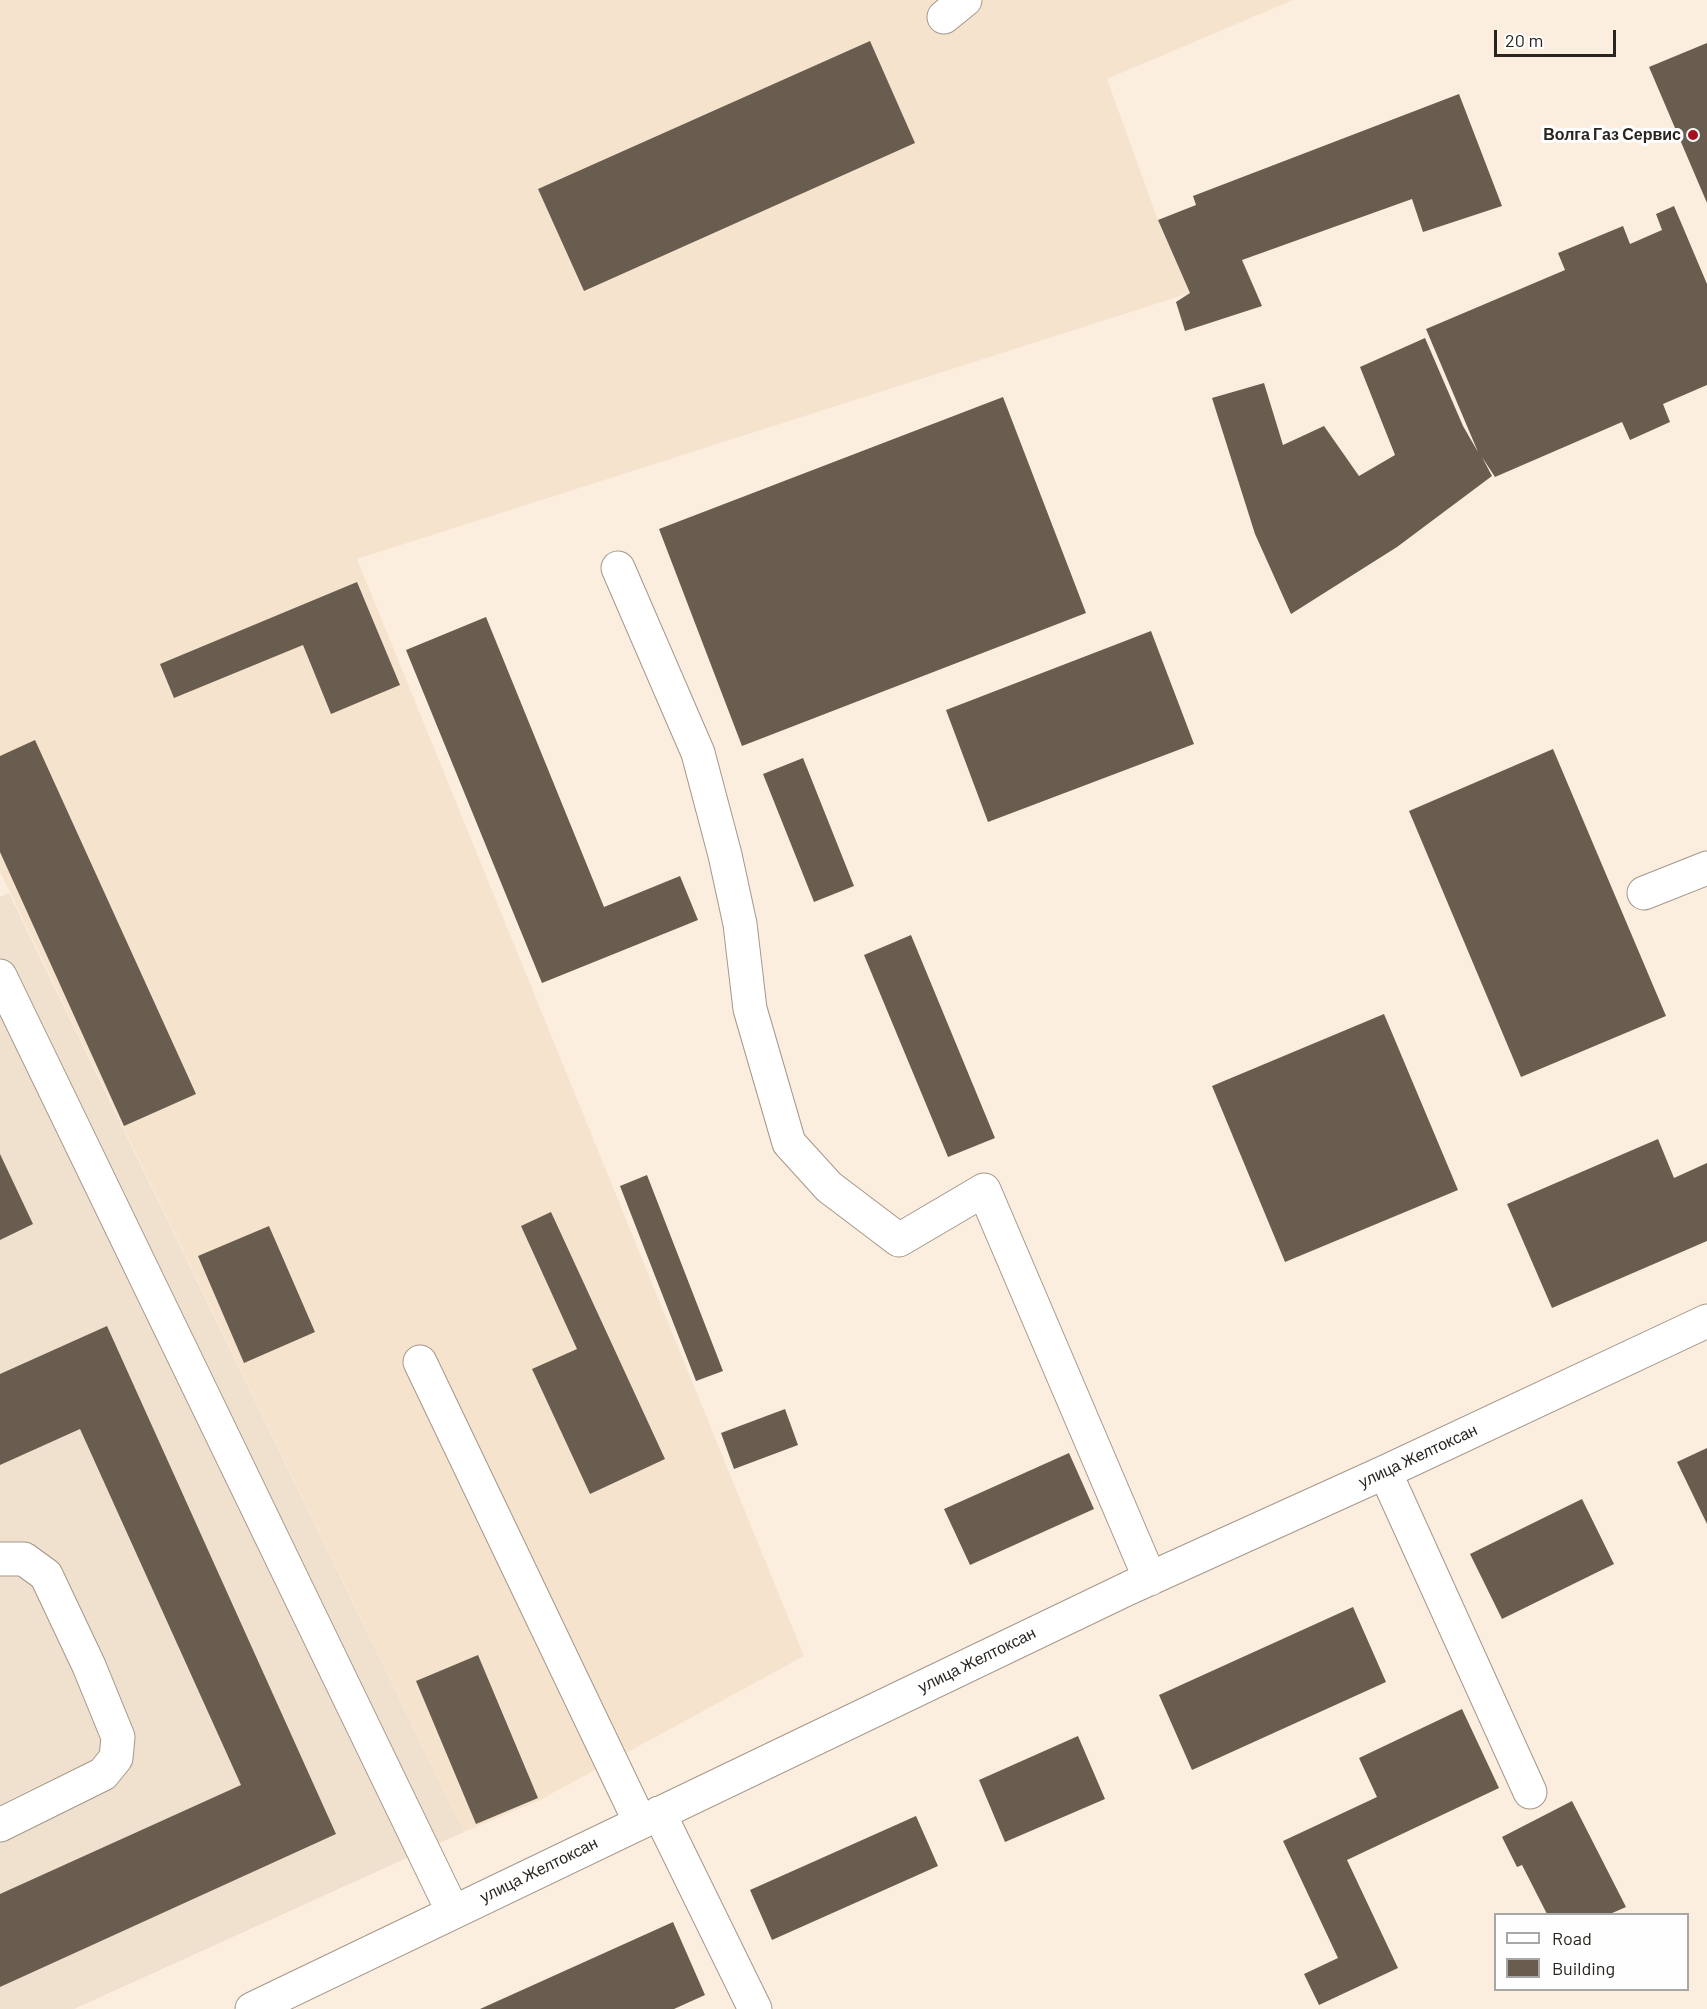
<!DOCTYPE html>
<meta charset="utf-8">
<style>
body{margin:0}
#map{position:relative;width:1707px;height:2009px;overflow:hidden;background:#fceedf;font-family:Barlow,sans-serif}
canvas{display:block}
.legend{position:absolute;left:1494px;top:1913px;width:195px;height:78px;box-sizing:border-box;background:#fefefe;border:2px solid #a9a7a5;margin:0;padding:8px 10px;list-style:none;font-size:18px;color:#2a241f}
.legend li{display:flex;align-items:center;gap:12px;height:30px}
.legend b{width:30px;border:2px solid #a9a7a5}
.scale{position:absolute;left:1494px;top:30px;width:122px;height:27px;box-sizing:border-box;border:3px solid #2a241f;border-top:0;padding-left:8px;font-size:18px;line-height:21px;white-space:nowrap;color:#2a241f;-webkit-text-stroke:4px #fefefe;paint-order:stroke}
</style>
<div id="map">
<canvas width="1707" height="2009"></canvas>
<ul class="legend">
<li><b style="height:8px;background:#fff"></b>Road</li>
<li><b style="height:16px;background:#695d50"></b>Building</li>
</ul>
<div class="scale">20 m</div>
</div>
<script>
const ctx = document.querySelector('canvas').getContext('2d');
ctx.lineJoin = 'round';
function fill(path, color) { ctx.fillStyle = color; ctx.fill(path, 'evenodd'); }
const poly = rows => new Path2D(rows.map(r => 'M' + r).join(''));
function stroke(path, color, width, dash) { ctx.strokeStyle = color; ctx.lineWidth = width; ctx.lineCap = dash ? 'butt' : 'round'; ctx.setLineDash(dash || []); ctx.stroke(path); }
function write(font, color, halo, rows, align = 'center') {
  ctx.font = font + ' Barlow,sans-serif'; ctx.lineWidth = 6; ctx.setLineDash([]); ctx.textBaseline = 'middle'; ctx.strokeStyle = halo; ctx.fillStyle = color; for (const [text, x, y, turn = 0] of rows) {
    ctx.save(); ctx.translate(x, y); ctx.rotate((+turn || 0) * Math.PI / 180); ctx.textAlign = isNaN(turn) ? turn : align; if (halo) ctx.strokeText(text, 0, 0); ctx.fillText(text, 0, 0); ctx.restore();
  }
}
fill(poly([
 [9,893,464,1832,74,2009,0,2009,0,897]
]), '#f0e0ce');
fill(poly([
 [0,0,1293,0,1107,79,1158,220,1190,293,357,559,804,1656,540,1800,464,1832,0,872]
]), '#f6e3cd');
fill(poly([
 [870,41,915,143,584,291,538,189],
 [1707,43,1707,203,1649,67],
 [1459,94,1502,206,1423,232,1412,199,1242,260,1262,306,1185,331,1176,302,1190,293,1158,220,1196,205,1193,196],
 [1674,206,1707,284,1707,385,1663,404,1670,422,1630,440,1622,422,1495,477,1482,457,1492,476,1397,547,1291,614,1255,534,1212,398,1264,383,1283,445,1324,426,1359,476,1395,455,1360,367,1425,338,1463,426,1478,452,1426,329,1565,270,1558,253,1623,226,1630,244,1662,230,1656,214],
 [1003,397,1086,613,742,746,659,529],
 [357,582,400,685,331,714,303,645,174,698,160,664],
 [486,617,604,907,680,876,698,920,542,983,406,650],
 [1151,631,1194,744,988,822,946,710],
 [35,740,196,1094,124,1126,0,852,0,756],
 [1553,749,1666,1016,1521,1077,1409,811],
 [803,758,854,886,814,902,763,774],
 [911,935,995,1138,948,1157,864,955],
 [1384,1014,1458,1190,1285,1262,1212,1086],
 [1658,1139,1674,1178,1707,1163,1707,1241,1552,1308,1507,1204],
 [0,1154,33,1224,0,1240],
 [647,1175,723,1371,696,1381,620,1186],
 [551,1212,665,1459,590,1494,532,1369,577,1349,521,1226],
 [269,1226,315,1332,244,1363,198,1256],
 [107,1326,336,1834,0,1987,0,1894,241,1785,80,1429,0,1465,0,1374],
 [785,1409,798,1445,734,1469,721,1433],
 [1707,1448,1707,1524,1677,1462],
 [1069,1453,1094,1509,970,1565,944,1509],
 [1582,1499,1614,1564,1502,1619,1470,1554],
 [1353,1607,1386,1682,1192,1770,1159,1695],
 [478,1655,538,1798,476,1824,416,1681],
 [1462,1709,1499,1788,1347,1860,1398,1968,1319,2005,1304,1974,1338,1958,1283,1841,1377,1797,1359,1758],
 [1078,1736,1105,1799,1005,1842,979,1780],
 [1572,1801,1626,1907,1610,1914,1547,1914,1522,1865,1517,1867,1502,1837],
 [916,1816,938,1866,772,1940,750,1890],
 [673,1922,705,1995,674,2009,480,2009]
]), '#695d50');
const minor = poly([
 [944,17,965,0],
 [618,568,698,753,725,855,740,924,750,1009,789,1143,829,1187,899,1240,984,1190,1150,1579],
 [1644,893,1707,868],
 [0,976,453,1912],
 [420,1362,640,1822],
 [1385,1472,1530,1792],
 [0,1559,24,1559,46,1575,89,1666,118,1737,116,1758,103,1774,0,1825],
 [659,1813,755,2009],
 [252,2009,1129,1588,1385,1472,1707,1321]
]);
stroke(minor, '#a49789', 35);
stroke(minor, '#fff', 33);
for (const [x, y, r, color] of [
 [1693,135,6,"#a71020"]
]) { const dot = new Path2D(); dot.arc(x, y, r, 0, 2 * Math.PI); ctx.fillStyle = color; ctx.fill(dot); stroke(dot, '#fefefe', 2); }
write('bold 16px', '#2a241f', '#fefefe', [
 ["Волга Газ Сервис",1681,135]
], 'right');
write('16px', '#2a241f', '#fefefe', [
 ["улица Желтоксан",1418,1456,-25],
 ["улица Желтоксан",977,1660,-26],
 ["улица Желтоксан",539,1870,-26]
]);
</script>
